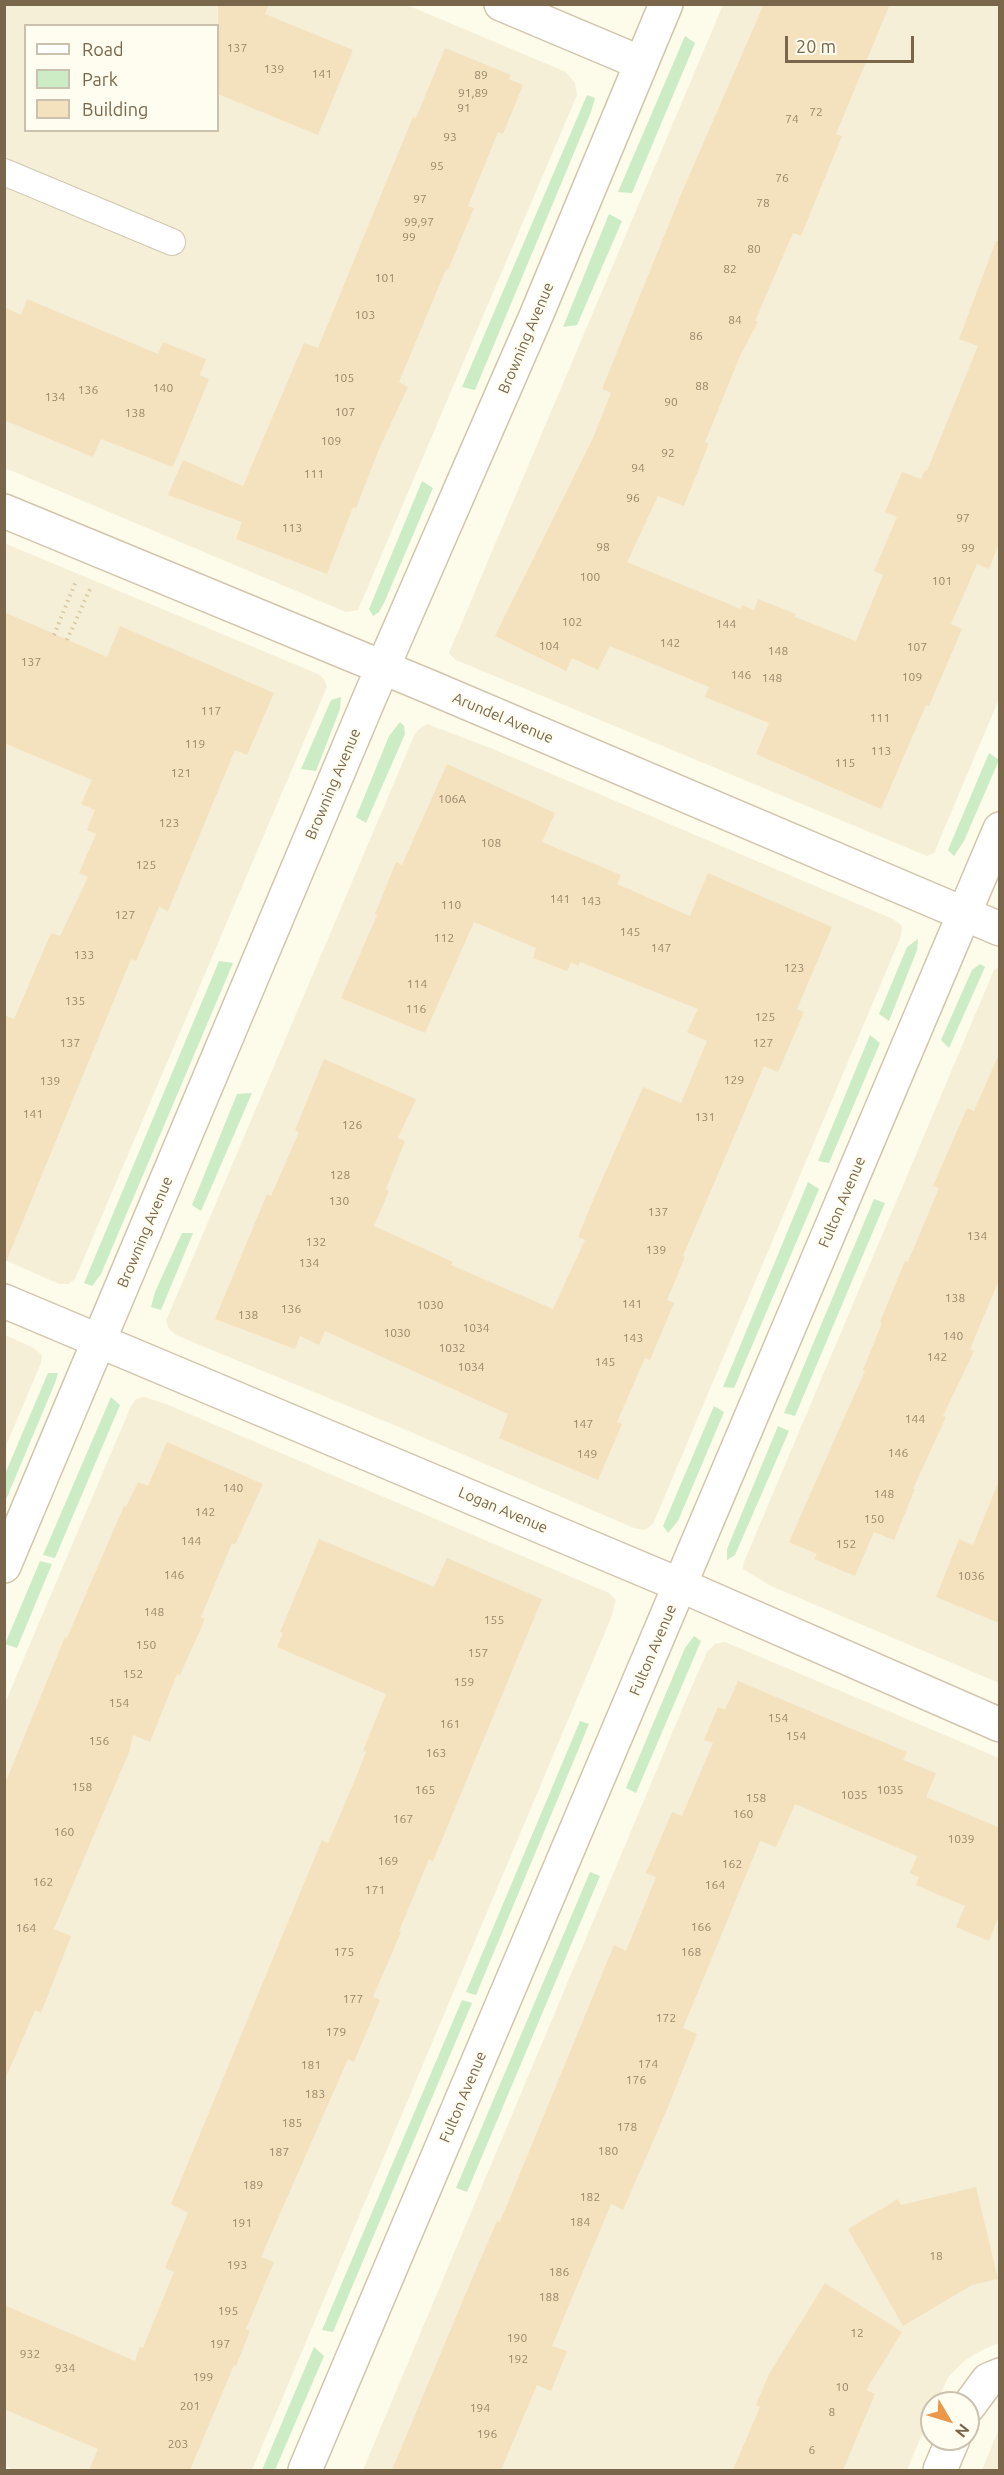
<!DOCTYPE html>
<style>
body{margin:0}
#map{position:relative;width:1004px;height:2475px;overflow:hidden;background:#fdfbe9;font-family:Ubuntu,sans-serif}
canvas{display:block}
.frame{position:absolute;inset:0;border:6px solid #7a674b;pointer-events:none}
.legend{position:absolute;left:24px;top:24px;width:195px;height:108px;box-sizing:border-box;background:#fffdf0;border:2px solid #cac1ae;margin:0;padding:8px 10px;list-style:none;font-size:18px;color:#7a674b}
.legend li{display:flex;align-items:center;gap:12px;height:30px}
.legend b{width:30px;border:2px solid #cac1ae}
.north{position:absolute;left:920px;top:2391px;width:60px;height:60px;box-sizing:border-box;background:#fffdf0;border:2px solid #cac1ae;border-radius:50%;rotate:128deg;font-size:16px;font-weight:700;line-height:24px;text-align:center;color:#7a674b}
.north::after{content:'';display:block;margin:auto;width:21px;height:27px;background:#eb974a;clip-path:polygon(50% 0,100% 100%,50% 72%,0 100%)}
.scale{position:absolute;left:785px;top:36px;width:129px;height:27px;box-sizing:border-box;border:3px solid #7a674b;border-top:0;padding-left:8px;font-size:18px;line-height:21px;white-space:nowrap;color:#7a674b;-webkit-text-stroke:4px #fffdf0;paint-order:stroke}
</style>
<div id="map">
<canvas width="1004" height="2475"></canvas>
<div class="frame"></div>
<ul class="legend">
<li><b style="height:8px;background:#fff"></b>Road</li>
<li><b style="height:16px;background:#ccecc6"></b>Park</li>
<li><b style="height:16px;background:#f4e2bf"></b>Building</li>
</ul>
<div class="north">N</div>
<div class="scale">20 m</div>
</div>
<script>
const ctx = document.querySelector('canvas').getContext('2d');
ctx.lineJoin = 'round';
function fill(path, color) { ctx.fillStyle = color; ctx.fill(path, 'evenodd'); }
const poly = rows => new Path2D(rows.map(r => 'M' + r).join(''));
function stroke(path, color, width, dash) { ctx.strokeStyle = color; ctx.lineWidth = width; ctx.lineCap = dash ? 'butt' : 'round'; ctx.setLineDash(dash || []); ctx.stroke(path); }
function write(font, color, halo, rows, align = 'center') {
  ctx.font = font + ' Ubuntu,sans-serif'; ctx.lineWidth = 4.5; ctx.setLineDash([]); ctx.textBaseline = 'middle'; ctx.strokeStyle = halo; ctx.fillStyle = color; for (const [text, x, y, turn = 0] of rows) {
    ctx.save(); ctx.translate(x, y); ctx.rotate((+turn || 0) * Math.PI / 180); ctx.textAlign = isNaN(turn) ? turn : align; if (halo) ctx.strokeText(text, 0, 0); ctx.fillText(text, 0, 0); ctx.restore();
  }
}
fill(poly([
 [4,5,407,5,566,72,575,83,577,95,358,610,346,612,5,468],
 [26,26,218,26,218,130,26,130],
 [723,5,999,5,999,699,934,853,927,856,456,660,449,653],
 [4,543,318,674,324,679,327,687,75,1279,68,1284,59,1284,5,1260],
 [427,724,493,749,893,919,902,926,901,936,653,1524,645,1530,634,1528,399,1427,190,1341,176,1335,169,1329,166,1321,413,738,418,730],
 [999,967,999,1683,771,1586,743,1569,744,1562,994,970],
 [5,1335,32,1347,42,1355,41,1363,5,1448],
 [144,1397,166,1404,609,1593,616,1600,611,1618,252,2470,14,2470,5,2466,5,1703,131,1406,136,1399],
 [725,1642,999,1758,999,2343,982,2350,964,2361,949,2376,936,2403,932,2403,932,2411,907,2470,363,2470,686,1700,707,1652,715,1644],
 [999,2429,999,2470,982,2470]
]), '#f5efd7');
fill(poly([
 [685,36,695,43,632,193,618,192],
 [587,95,595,98,591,112,475,390,462,387],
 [609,214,622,221,577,325,563,327],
 [422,481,433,488,384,603,379,612,373,616,369,609],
 [341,697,340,709,316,771,301,769,331,700],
 [400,722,404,726,405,734,366,823,356,817,389,736],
 [989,753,999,760,964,841,954,856,948,850],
 [918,939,917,950,889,1021,879,1014,907,947],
 [219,961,233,963,101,1274,92,1286,84,1283],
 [980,964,985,967,949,1048,941,1040,972,970],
 [870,1035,880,1043,829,1163,818,1161],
 [252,1093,201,1211,192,1205,237,1094],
 [808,1182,819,1189,734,1388,723,1387],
 [874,1199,885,1203,795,1416,784,1413],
 [182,1233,193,1233,161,1310,151,1307,155,1292],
 [48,1373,58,1373,55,1383,5,1502,5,1474],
 [111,1397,120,1405,55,1558,43,1555],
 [714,1406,724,1412,678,1521,668,1533,663,1526],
 [778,1426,789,1431,735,1555,727,1560,727,1549],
 [40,1561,52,1564,17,1648,5,1644],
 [694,1636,701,1641,636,1793,626,1788,685,1648],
 [580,1721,589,1724,476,1995,466,1992],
 [590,1872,600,1876,467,2192,456,2188],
 [462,2000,472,2003,333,2332,322,2330],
 [314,2347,324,2356,275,2470,262,2470]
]), '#ccecc6');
fill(poly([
 [218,4,269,4,265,14,353,50,318,135,218,94],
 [764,4,890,4,836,134,842,136,801,236,793,233,755,321,758,322,740,356,705,442,709,443,684,506,658,496,627,562,741,609,742,605,754,610,758,599,796,614,795,617,856,641,883,575,874,571,897,517,885,512,902,472,921,479,925,470,927,471,978,346,959,339,996,241,999,241,999,543,989,569,977,564,951,624,962,629,929,706,926,705,881,809,756,754,769,723,705,697,709,687,610,646,598,670,572,658,566,671,495,636,593,438,611,393,602,389,682,192],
 [445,48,511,75,509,79,523,85,503,134,498,132,468,206,474,208,448,270,446,269,399,382,408,387,379,449,356,508,353,507,327,574,236,539,242,522,168,495,183,460,243,486,304,343,318,348,413,117,416,118],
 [27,299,158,354,163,342,206,359,200,375,209,379,173,467,101,439,93,457,4,420,4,307,21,315],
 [4,612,107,657,120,626,274,693,247,755,235,750,168,911,159,907,136,961,131,959,5,1264,4,1015,14,1019,51,933,60,936,88,877,79,873,96,834,87,830,95,810,81,804,92,780,4,743],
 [447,764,555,813,542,842,621,875,617,884,690,916,708,873,832,927,797,1009,804,1012,778,1072,764,1066,683,1256,685,1257,667,1300,674,1303,650,1360,645,1358,617,1422,622,1424,598,1480,499,1438,508,1414,325,1331,319,1345,300,1336,295,1349,215,1319,267,1194,271,1196,299,1132,295,1130,324,1059,416,1099,398,1138,405,1141,386,1189,389,1191,374,1226,453,1262,451,1265,553,1309,585,1240,578,1237,594,1198,643,1087,681,1103,707,1041,687,1032,698,1009,580,962,578,966,571,962,567,971,533,958,536,948,474,922,425,1033,341,998,377,915,375,914,396,862,402,865],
 [999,1054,999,1280,970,1349,974,1351,943,1416,946,1417,913,1489,915,1489,894,1540,874,1532,855,1576,814,1559,817,1554,789,1542,865,1371,863,1370,882,1323,880,1322,905,1261,908,1262,939,1188,933,1186,967,1108,974,1111],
 [167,1442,263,1484,235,1545,232,1543,201,1617,205,1619,180,1675,177,1674,150,1742,133,1735,129,1752,54,1929,71,1936,41,2013,35,2010,4,2082,4,1786,65,1637,67,1638,124,1506,126,1507,138,1482,148,1486],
 [998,1483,999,1483,999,1623,936,1597,959,1539,973,1545],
 [319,1539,434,1587,447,1558,542,1599,433,1861,429,1859,399,1931,401,1932,373,1997,380,2000,354,2062,348,2059,261,2257,274,2262,246,2329,250,2331,236,2366,234,2365,190,2470,89,2470,98,2449,4,2409,4,2305,135,2361,140,2347,143,2348,174,2272,165,2268,188,2213,171,2204,322,1840,328,1843,355,1780,366,1752,363,1751,386,1694,277,1647,283,1633,280,1632],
 [738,1681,907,1752,903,1760,936,1773,926,1797,998,1827,999,1824,999,1921,997,1920,989,1941,956,1927,965,1906,916,1885,919,1877,910,1873,917,1856,795,1804,776,1847,760,1841,683,2028,697,2034,665,2114,623,2210,611,2204,552,2346,567,2351,551,2391,537,2385,501,2470,392,2470,466,2293,497,2221,500,2222,614,1945,626,1951,656,1877,646,1873,672,1812,682,1816,713,1743,704,1740,718,1707,725,1710],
 [976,2187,998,2279,972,2285,903,2326,848,2229,898,2199,901,2205],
 [825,2283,902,2332,866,2390,875,2394,843,2470,733,2470,760,2407,756,2405,769,2374]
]), '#f4e2bf');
const lane = poly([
 [4,172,172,242]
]);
const street = poly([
 [501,4,641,63],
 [4,511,430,687,1000,929],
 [4,1301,680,1585,1000,1725],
 [4,1566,369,699,536,316,666,4],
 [968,2407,988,2380,1000,2375],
 [305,2470,1000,829],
 [940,2470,953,2439]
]);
stroke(lane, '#d1c6ad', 28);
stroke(street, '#d1c6ad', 36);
stroke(poly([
 [54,635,76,581],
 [67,640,91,587]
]), '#dac6a2', 4, [1.5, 4.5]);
stroke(lane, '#fff', 26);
stroke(street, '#fff', 33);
write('12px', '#988668', null, [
 ["137",237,48],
 ["139",274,69],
 ["141",322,74],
 ["89",481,75],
 ["91,89",473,93],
 ["91",464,108],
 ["72",816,112],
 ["74",792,119],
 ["93",450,137],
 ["95",437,166],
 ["76",782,178],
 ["97",420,199],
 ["78",763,203],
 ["99,97",419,222],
 ["99",409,237],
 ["80",754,249],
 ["82",730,269],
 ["101",385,278],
 ["103",365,315],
 ["84",735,320],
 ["86",696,336],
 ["105",344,378],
 ["88",702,386],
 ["140",163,388],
 ["136",88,390],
 ["134",55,397],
 ["90",671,402],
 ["107",345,412],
 ["138",135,413],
 ["109",331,441],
 ["92",668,453],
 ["94",638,468],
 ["111",314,474],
 ["96",633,498],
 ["97",963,518],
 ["113",292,528],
 ["98",603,547],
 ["99",968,548],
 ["100",590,577],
 ["101",942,581],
 ["102",572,622],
 ["144",726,624],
 ["142",670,643],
 ["104",549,646],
 ["107",917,647],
 ["148",778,651],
 ["137",31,662],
 ["146",741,675],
 ["109",912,677],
 ["148",772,678],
 ["117",211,711],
 ["111",880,718],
 ["119",195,744],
 ["113",881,751],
 ["115",845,763],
 ["121",181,773],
 ["106A",452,799],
 ["123",169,823],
 ["108",491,843],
 ["125",146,865],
 ["141",560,899],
 ["143",591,901],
 ["110",451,905],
 ["127",125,915],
 ["145",630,932],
 ["112",444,938],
 ["147",661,948],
 ["133",84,955],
 ["123",794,968],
 ["114",417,984],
 ["135",75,1001],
 ["116",416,1009],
 ["125",765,1017],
 ["137",70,1043],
 ["127",763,1043],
 ["129",734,1080],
 ["139",50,1081],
 ["141",33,1114],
 ["131",705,1117],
 ["126",352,1125],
 ["128",340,1175],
 ["130",339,1201],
 ["137",658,1212],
 ["134",977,1236],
 ["132",316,1242],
 ["139",656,1250],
 ["134",309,1263],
 ["138",955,1298],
 ["141",632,1304],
 ["1030",430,1305],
 ["136",291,1309],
 ["138",248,1315],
 ["1034",476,1328],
 ["1030",397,1333],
 ["140",953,1336],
 ["143",633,1338],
 ["1032",452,1348],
 ["142",937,1357],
 ["145",605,1362],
 ["1034",471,1367],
 ["144",915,1419],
 ["147",583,1424],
 ["146",898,1453],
 ["149",587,1454],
 ["140",233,1488],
 ["148",884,1494],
 ["142",205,1512],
 ["150",874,1519],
 ["144",191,1541],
 ["152",846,1544],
 ["146",174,1575],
 ["1036",971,1576],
 ["148",154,1612],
 ["155",494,1620],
 ["150",146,1645],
 ["157",478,1653],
 ["152",133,1674],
 ["159",464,1682],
 ["154",119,1703],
 ["154",778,1718],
 ["161",450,1724],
 ["154",796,1736],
 ["156",99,1741],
 ["163",436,1753],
 ["158",82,1787],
 ["165",425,1790],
 ["1035",890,1790],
 ["1035",854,1795],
 ["158",756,1798],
 ["160",743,1814],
 ["167",403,1819],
 ["160",64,1832],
 ["1039",961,1839],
 ["169",388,1861],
 ["162",732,1864],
 ["162",43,1882],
 ["164",715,1885],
 ["171",375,1890],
 ["166",701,1927],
 ["164",26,1928],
 ["175",344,1952],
 ["168",691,1952],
 ["177",353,1999],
 ["172",666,2018],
 ["179",336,2032],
 ["174",648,2064],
 ["181",311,2065],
 ["176",636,2080],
 ["183",315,2094],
 ["185",292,2123],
 ["178",627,2127],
 ["180",608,2151],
 ["187",279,2152],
 ["189",253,2185],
 ["182",590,2197],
 ["184",580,2222],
 ["191",242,2223],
 ["18",936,2256],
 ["193",237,2265],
 ["186",559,2272],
 ["188",549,2297],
 ["195",228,2311],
 ["12",857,2333],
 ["190",517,2338],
 ["197",220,2344],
 ["932",30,2354],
 ["192",518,2359],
 ["934",65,2368],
 ["199",203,2377],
 ["10",842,2387],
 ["201",190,2406],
 ["194",480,2408],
 ["8",832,2412],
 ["196",487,2434],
 ["203",178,2444],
 ["6",812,2450]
]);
write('15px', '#7a674b', '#fffdf0', [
 ["Browning Avenue",526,338,-67],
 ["Arundel Avenue",503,718,23],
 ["Browning Avenue",333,784,-67],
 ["Fulton Avenue",842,1202,-67],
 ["Browning Avenue",145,1232,-67],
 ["Logan Avenue",503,1510,23],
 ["Fulton Avenue",653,1650,-67],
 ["Fulton Avenue",463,2097,-67]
]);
</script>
